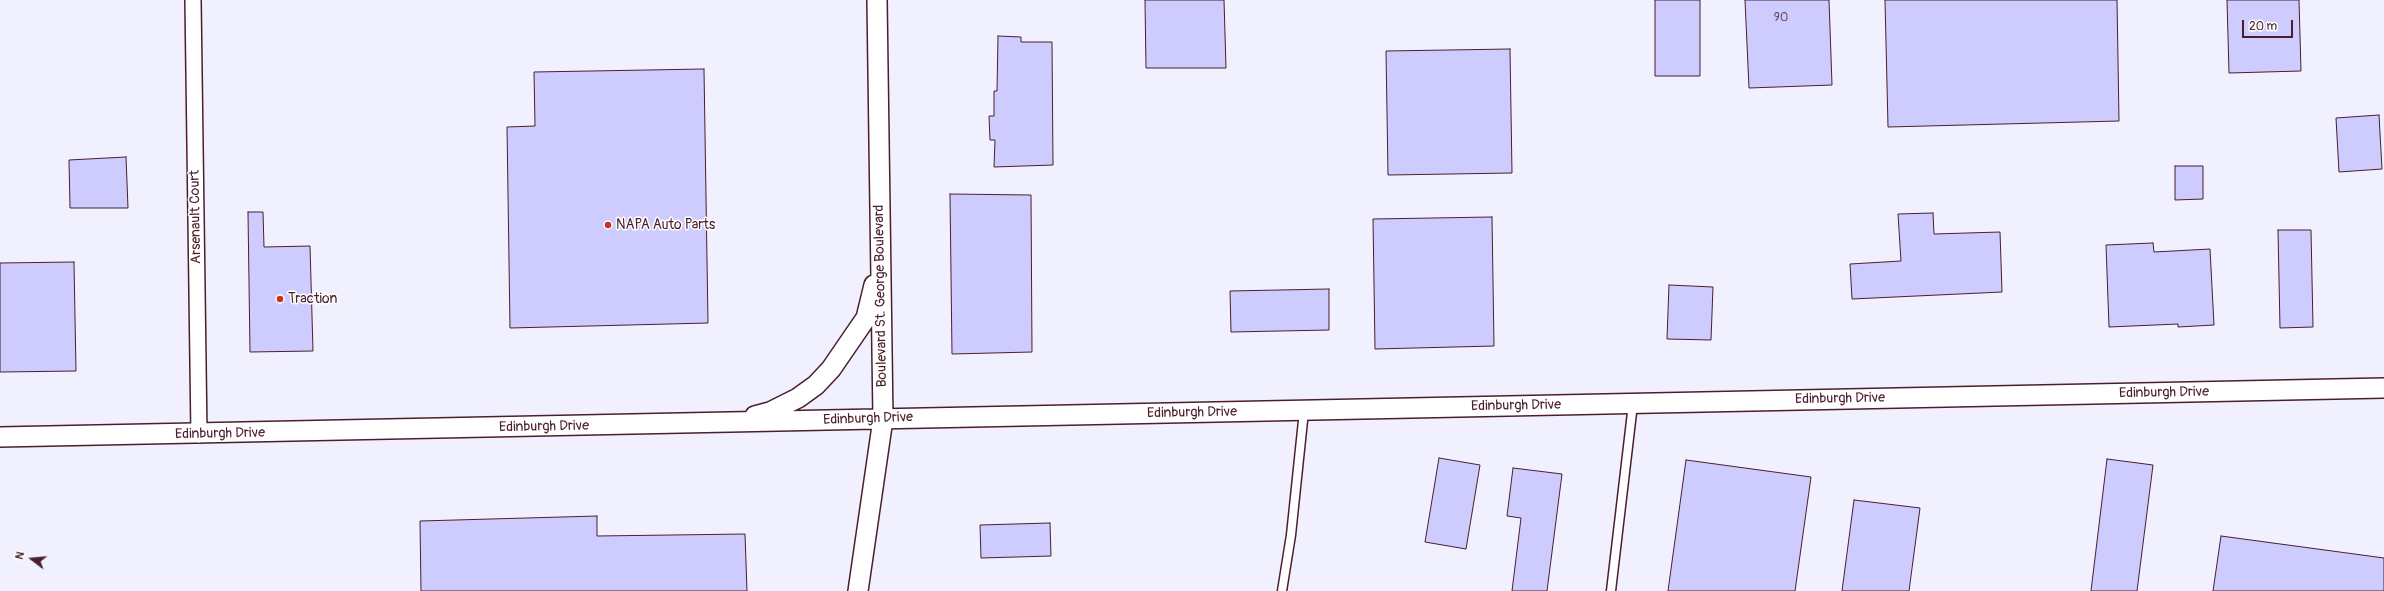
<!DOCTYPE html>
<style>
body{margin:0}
#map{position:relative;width:2384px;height:591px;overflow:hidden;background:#f0f0ff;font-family:Pangolin,sans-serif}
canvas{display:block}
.north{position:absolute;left:12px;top:539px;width:40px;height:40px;-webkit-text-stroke:3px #fff;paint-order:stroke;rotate:286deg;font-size:11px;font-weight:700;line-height:16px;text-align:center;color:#4a1f2b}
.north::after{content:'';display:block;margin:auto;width:14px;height:18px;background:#4a1f2b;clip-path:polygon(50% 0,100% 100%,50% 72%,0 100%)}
.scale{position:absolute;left:2242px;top:20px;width:51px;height:18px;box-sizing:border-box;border:2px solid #4a1f2b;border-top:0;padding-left:5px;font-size:12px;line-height:14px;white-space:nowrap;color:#4a1f2b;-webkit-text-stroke:3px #fff;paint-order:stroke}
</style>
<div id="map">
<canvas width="2384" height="591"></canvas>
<div class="north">N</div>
<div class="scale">20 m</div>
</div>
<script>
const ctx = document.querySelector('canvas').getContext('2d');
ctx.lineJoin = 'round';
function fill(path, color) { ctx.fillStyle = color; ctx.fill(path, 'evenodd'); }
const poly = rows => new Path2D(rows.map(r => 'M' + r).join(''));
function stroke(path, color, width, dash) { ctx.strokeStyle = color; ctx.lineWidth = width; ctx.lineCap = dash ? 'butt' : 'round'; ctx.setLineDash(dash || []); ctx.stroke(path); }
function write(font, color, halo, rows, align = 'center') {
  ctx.font = font + ' Pangolin,sans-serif'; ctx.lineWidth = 3; ctx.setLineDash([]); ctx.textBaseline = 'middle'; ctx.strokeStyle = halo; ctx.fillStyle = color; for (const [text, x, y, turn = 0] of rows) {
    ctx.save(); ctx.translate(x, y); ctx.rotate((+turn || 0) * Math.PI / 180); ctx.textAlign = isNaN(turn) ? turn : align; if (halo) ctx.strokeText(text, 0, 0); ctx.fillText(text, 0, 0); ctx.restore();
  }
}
const building = poly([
 [1145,0,1224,0,1226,68,1146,68,1145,0],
 [1655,0,1700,0,1700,76,1655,76,1655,0],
 [1745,0,1829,0,1832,85,1749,88,1745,0],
 [1885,0,2117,0,2119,121,1888,127,1885,0],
 [2227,0,2299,0,2301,71,2229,73,2227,0],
 [998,36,1021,37,1021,42,1052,42,1053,165,994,167,995,140,990,140,989,116,994,116,994,91,997,91,998,36],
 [1510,49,1512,173,1388,175,1386,51,1510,49],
 [704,69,708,323,510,328,507,127,535,126,534,72,704,69],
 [2379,115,2382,169,2339,172,2336,118,2379,115],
 [126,157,128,208,70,208,69,160,126,157],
 [2175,166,2203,166,2203,199,2175,200,2175,166],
 [950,194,1031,195,1032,352,952,354,950,194],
 [248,212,263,212,264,247,310,246,313,351,250,352,248,212],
 [1933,213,1934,234,2000,232,2002,292,1852,299,1850,264,1901,261,1898,214,1933,213],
 [1492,217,1494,346,1375,349,1373,219,1492,217],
 [2278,230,2311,230,2313,327,2280,328,2278,230],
 [2153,243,2154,252,2210,249,2214,325,2178,327,2178,324,2109,327,2106,245,2153,243],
 [74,262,76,371,0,372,0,263,74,262],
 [1669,285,1713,287,1711,340,1667,339,1669,285],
 [1329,289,1329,330,1231,332,1230,291,1329,289],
 [1439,458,1480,465,1466,549,1425,542,1439,458],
 [2107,459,2153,465,2137,591,2091,591,2107,459],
 [1686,460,1811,477,1795,591,1668,591,1686,460],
 [1513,468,1562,474,1547,591,1512,591,1521,518,1507,516,1513,468],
 [1854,500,1920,508,1909,591,1842,591,1854,500],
 [597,516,597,536,745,534,747,591,421,591,420,521,597,516],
 [1050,523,1051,556,981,558,980,525,1050,523],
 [2221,536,2384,558,2384,591,2213,591,2221,536]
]);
fill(building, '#ceccfe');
stroke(building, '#4a1f2b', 1);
const service = poly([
 [1282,591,1291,535,1304,411],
 [1611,591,1633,404]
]);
const minor = poly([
 [193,0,199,435]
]);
const tertiary = poly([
 [755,416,770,412,798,398,816,385,831,369,866,318,874,285],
 [0,437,2384,388],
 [858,591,883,419,877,0]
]);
stroke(service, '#4a1f2b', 11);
stroke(minor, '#4a1f2b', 18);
stroke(tertiary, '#4a1f2b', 22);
stroke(service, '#fff', 8);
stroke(minor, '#fff', 15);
stroke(tertiary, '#fff', 19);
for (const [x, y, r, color] of [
 [608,225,4,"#c8321e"],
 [280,299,4,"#c8321e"]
]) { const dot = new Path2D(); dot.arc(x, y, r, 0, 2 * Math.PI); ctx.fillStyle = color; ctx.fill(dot); stroke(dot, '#fff', 1.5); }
write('12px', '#6b4a60', null, [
 ["90",1781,18]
]);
write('14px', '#4a1f2b', '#fff', [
 ["Arsenault Court",196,217,-91],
 ["Boulevard St. George Boulevard",881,296,-91],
 ["Edinburgh Drive",2164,393,-1],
 ["Edinburgh Drive",1840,399,-1],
 ["Edinburgh Drive",1516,406,-1],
 ["Edinburgh Drive",1192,413,-1],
 ["Edinburgh Drive",868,419,-2],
 ["Edinburgh Drive",544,427,-1],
 ["Edinburgh Drive",220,434,-1]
]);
write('14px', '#4a1f2b', '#fff', [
 ["NAPA Auto Parts",616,225],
 ["Traction",288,299]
], 'left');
</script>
